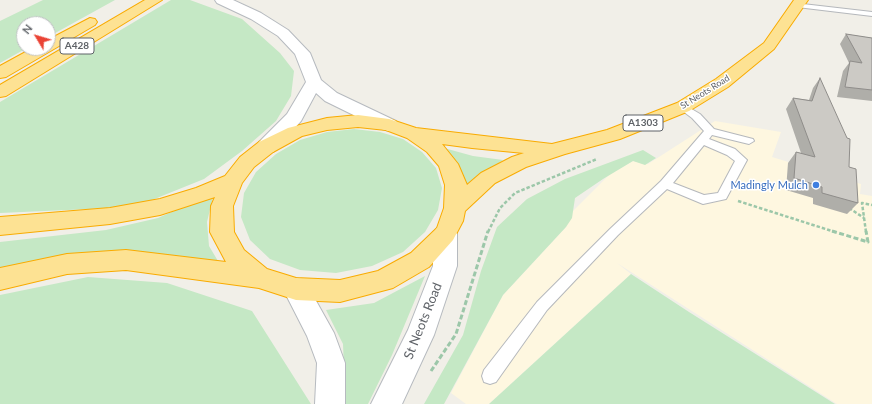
<!DOCTYPE html>
<style>
body{margin:0}
#map{position:relative;width:872px;height:404px;overflow:hidden;background:#f1efe8;font-family:Lato,sans-serif}
canvas{display:block}
.north{position:absolute;left:16px;top:16px;width:40px;height:40px;box-sizing:border-box;background:#fff;border:1px solid #bfc1c3;border-radius:50%;rotate:308deg;font-size:11px;font-weight:700;line-height:16px;text-align:center;color:#5f6368}
.north::after{content:'';display:block;margin:auto;width:14px;height:18px;background:#ea4335;clip-path:polygon(50% 0,100% 100%,50% 72%,0 100%)}
</style>
<div id="map">
<canvas width="872" height="404"></canvas>
<div class="north">N</div>
</div>
<script>
const ctx = document.querySelector('canvas').getContext('2d');
ctx.lineJoin = 'round';
function fill(path, color) { ctx.fillStyle = color; ctx.fill(path, 'evenodd'); }
const poly = rows => new Path2D(rows.map(r => 'M' + r).join(''));
function stroke(path, color, width, dash) { ctx.strokeStyle = color; ctx.lineWidth = width; ctx.lineCap = dash ? 'butt' : 'round'; ctx.setLineDash(dash || []); ctx.stroke(path); }
function write(font, color, halo, rows, align = 'center') {
  ctx.font = font + ' Lato,sans-serif'; ctx.lineWidth = 3; ctx.setLineDash([]); ctx.textBaseline = 'middle'; ctx.strokeStyle = halo; ctx.fillStyle = color; for (const [text, x, y, turn = 0] of rows) {
    ctx.save(); ctx.translate(x, y); ctx.rotate((+turn || 0) * Math.PI / 180); ctx.textAlign = isNaN(turn) ? turn : align; if (halo) ctx.strokeText(text, 0, 0); ctx.fillText(text, 0, 0); ctx.restore();
  }
}
fill(poly([
 [715,121,781,132,772,157,861,184,860,194,872,196,872,404,837,404,617,263,631,274,489,404,466,404,451,393,503,295,566,227,572,212,610,174,633,161,648,164]
]), '#fef7e0');
fill(poly([
 [43,0,115,0,48,37,48,24,24,24,24,48,27,48,0,63,0,21],
 [171,0,190,0,242,19,280,53,294,71,291,96,276,121,242,151,204,179,152,200,113,208,0,213,0,102],
 [354,129,380,132,403,139,422,152,436,168,442,188,438,210,425,232,403,252,372,266,336,273,300,270,270,259,250,240,241,217,244,193,256,172,276,154,300,140,327,132],
 [444,148,473,156,503,160,467,187],
 [643,150,656,158,645,165,633,161,603,179,575,198,572,218,566,227,503,295,444,404,424,404,463,335,481,271,497,227,527,199,565,179],
 [214,193,207,222,209,246,221,266,94,252,0,268,0,242,106,230,158,218],
 [631,274,689,312,835,404,489,404],
 [425,276,392,355,368,404,342,404,345,395,343,344,326,310,374,303],
 [88,277,167,283,252,311,311,404,0,404,0,295]
]), '#c5e8c5');
const lane = poly([
 [794,3,872,12,872,16,797,7,794,7,794,3],
 [683,104,700,114,714,129,753,139,754,141,749,144,712,135,709,139,735,149,747,160,726,199,703,204,667,189,618,235,547,310,496,382,490,384,484,382,482,376,484,370,537,302,610,229,661,181,704,131,692,118,680,109,678,107,683,104],
 [704,145,727,155,735,161,718,193,704,195,673,183,704,145]
]);
const secondary = poly([
 [215,0,233,0,261,13,288,30,310,53,321,80,337,93,396,121,398,125,396,129,389,131,382,129,325,101,316,93,301,121,273,152,266,153,259,152,256,147,259,142,287,114,306,82,295,54,278,36,251,19,217,3,215,0],
 [445,225,453,228,457,234,457,266,434,335,402,404,371,404,408,330,433,266,433,234,437,228,445,225],
 [296,278,305,281,334,333,345,363,345,404,315,404,317,363,307,336,283,289,287,281,296,278]
]);
const highway = poly([
 [145,0,162,0,6,96,0,97,0,85,145,0],
 [794,0,808,0,774,49,728,87,689,111,620,139,565,154,526,167,495,183,465,211,463,221,453,240,429,267,393,288,340,302,296,300,259,288,126,270,67,274,0,290,0,268,67,254,126,250,226,262,210,232,211,206,215,197,160,215,110,224,0,235,0,217,110,208,160,199,196,188,225,176,240,157,259,142,288,128,327,118,358,115,389,119,416,128,552,144,607,130,677,103,716,79,764,43,794,0],
 [358,127,386,130,407,138,427,152,439,166,445,185,444,208,437,228,411,253,378,271,340,280,296,278,267,269,244,250,234,232,233,206,242,183,254,167,273,152,302,136,327,130,358,127],
 [442,144,472,148,524,153,512,157,481,173,467,185,458,164,442,144],
 [90,18,95,19,97,22,95,25,6,77,0,78,0,66,33,48,48,48,48,40,90,18]
]);
stroke(lane, '#b5b8bc', 2);
stroke(secondary, '#b6babf', 2);
stroke(highway, '#f9ab00', 2);
stroke(poly([
 [738,201,835,232],
 [849,208,864,218],
 [488,232,500,208,515,193,597,159],
 [866,232,862,203,872,205]
]), '#9cc7a9', 2.5, [3.5, 2]);
stroke(poly([
 [832,231,868,242,866,231],
 [431,371,456,334,488,231]
]), '#9cc7a9', 3, [5, 2.5]);
fill(lane, '#fff');
fill(secondary, '#fff');
fill(highway, '#fde293');
fill(poly([
 [846,34,872,38,872,101,837,97,843,71,849,63,840,44],
 [820,78,849,167,858,203,847,214,813,204,813,198,786,190,788,163,796,152,801,153,786,109,793,98,809,100,813,88]
]), '#afaea9');
const building = poly([
 [846,34,872,38,872,90,845,87,850,61,862,63,846,34],
 [820,78,847,138,850,139,849,167,856,169,858,203,822,193,822,187,794,178,796,152,815,157,793,98,812,101,820,78]
]);
fill(building, '#cccac5');
stroke(building, '#8f8d8a', 1);
for (const [x, y, r, color] of [
 [816,185,4,"#3f7fe0"]
]) { const dot = new Path2D(); dot.arc(x, y, r, 0, 2 * Math.PI); ctx.fillStyle = color; ctx.fill(dot); stroke(dot, '#fff', 1.5); }
write('9px', '#5f6368', '#fff', [
 ["St Neots Road",705,92,-32]
]);
for (const [x, y, w] of [
 [77,46,34],
 [643,123,40]
]) { const box = new Path2D(); box.roundRect(x - w / 2, y - 8, w, 16, 3); ctx.fillStyle = '#fff'; ctx.fill(box); stroke(box, '#5f6368', 1); }
write('bold 10px', '#5f6368', null, [
 ["A428",77,46],
 ["A1303",643,123]
]);
write('11px', '#366cbe', '#fff', [
 ["Madingly Mulch",808,185]
], 'right');
write('13px', '#5f6368', '#fff', [
 ["St Neots Road",423,321,-68]
]);
</script>
